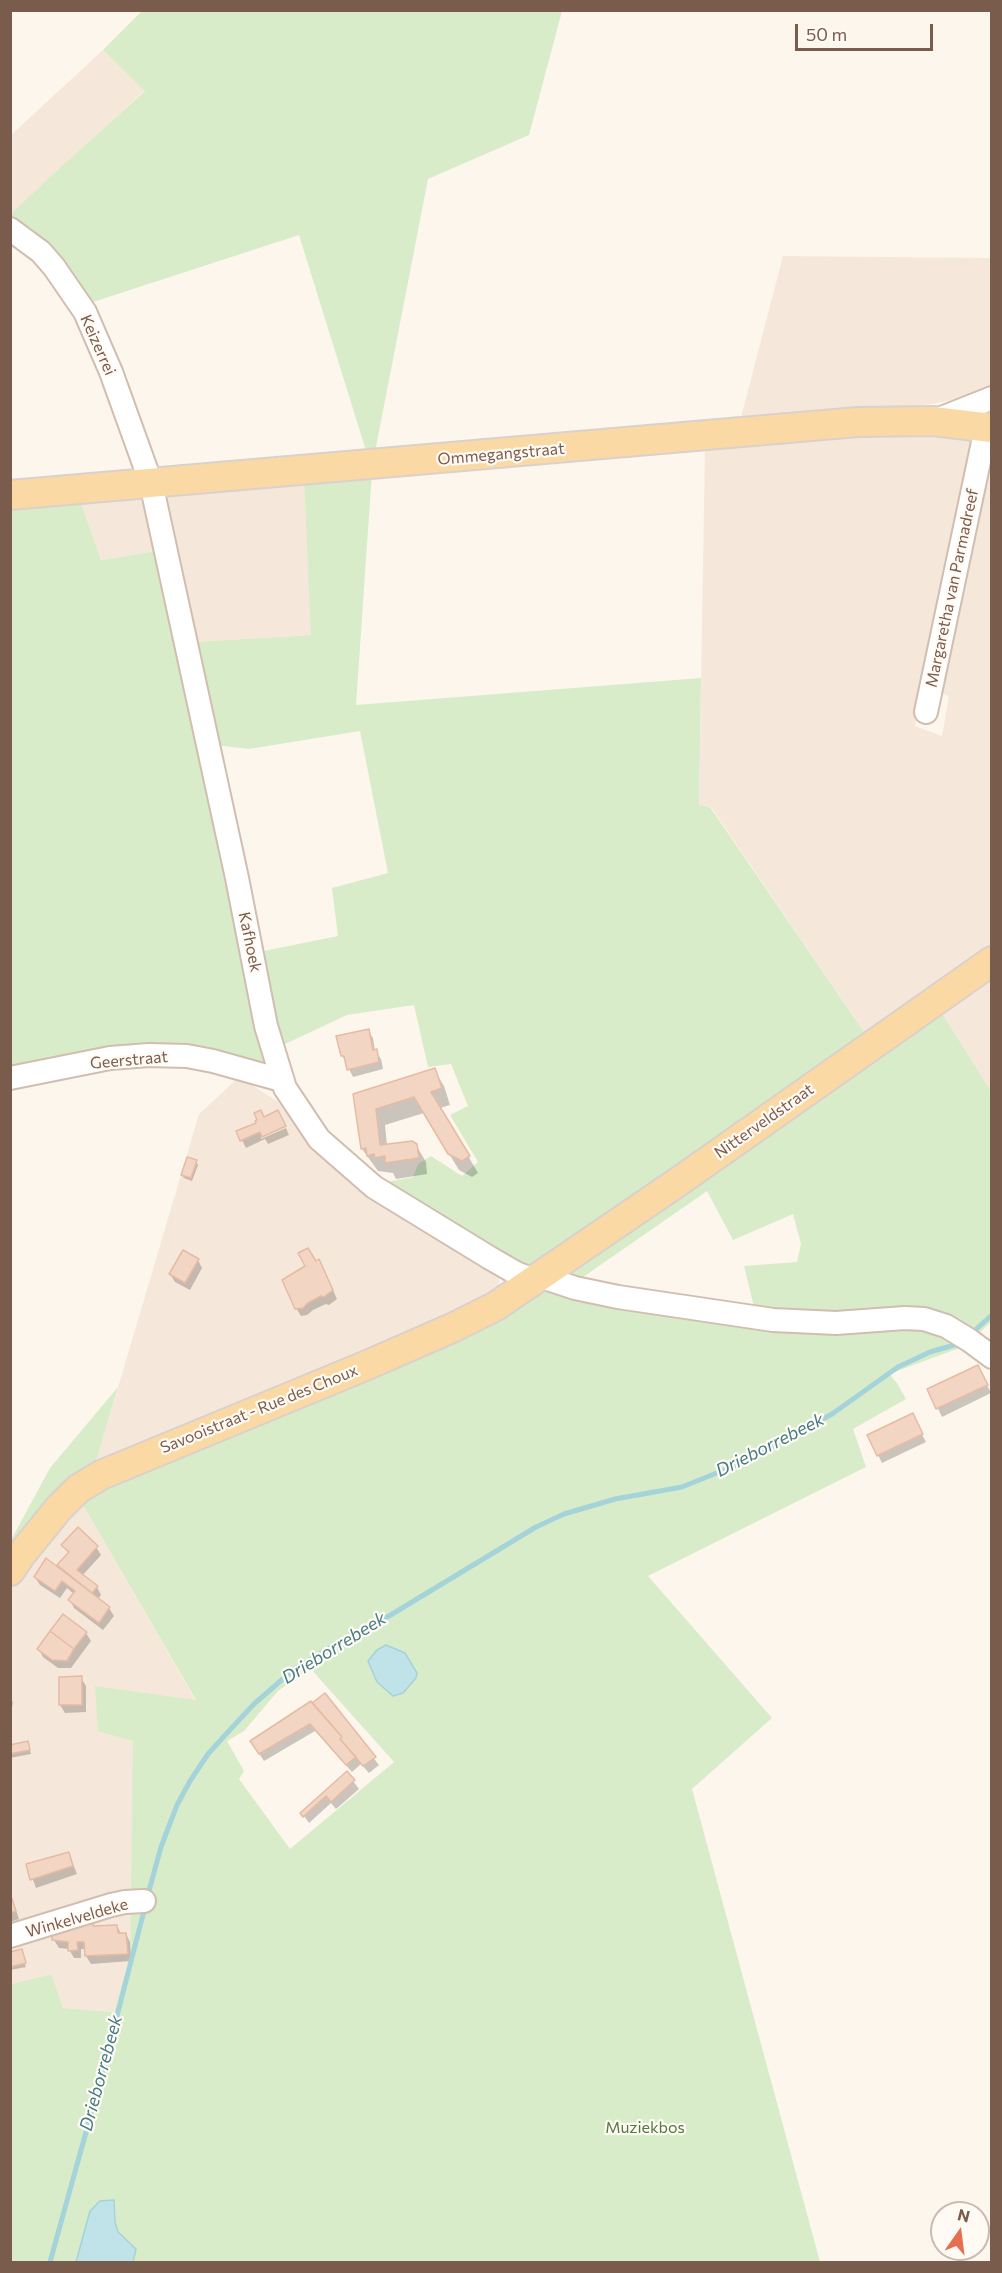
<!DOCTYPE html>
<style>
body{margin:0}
#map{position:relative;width:1002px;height:2273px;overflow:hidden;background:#fdf6ec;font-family:Commissioner,sans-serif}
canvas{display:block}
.frame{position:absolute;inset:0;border:12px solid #7a5c4d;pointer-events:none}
.north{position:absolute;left:930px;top:2201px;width:60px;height:60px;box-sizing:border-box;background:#fffaf3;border:2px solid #cabbb1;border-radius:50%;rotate:14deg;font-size:16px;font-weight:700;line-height:24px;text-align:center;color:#7a5c4d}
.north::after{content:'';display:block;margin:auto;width:21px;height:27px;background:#e76f51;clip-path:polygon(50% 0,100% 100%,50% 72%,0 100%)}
.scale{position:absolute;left:795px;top:24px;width:138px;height:27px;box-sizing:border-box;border:3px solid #7a5c4d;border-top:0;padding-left:8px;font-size:18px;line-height:21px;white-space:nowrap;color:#7a5c4d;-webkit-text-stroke:4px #fffaf3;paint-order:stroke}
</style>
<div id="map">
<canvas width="1002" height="2273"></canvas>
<div class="frame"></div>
<div class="north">N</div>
<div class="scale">50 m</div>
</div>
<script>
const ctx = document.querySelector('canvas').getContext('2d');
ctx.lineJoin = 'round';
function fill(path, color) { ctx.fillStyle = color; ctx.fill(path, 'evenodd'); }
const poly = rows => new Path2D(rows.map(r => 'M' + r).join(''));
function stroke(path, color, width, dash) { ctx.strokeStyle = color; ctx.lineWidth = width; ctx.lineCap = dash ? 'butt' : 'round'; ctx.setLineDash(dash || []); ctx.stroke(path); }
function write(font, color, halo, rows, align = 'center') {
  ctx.font = font + ' Commissioner,sans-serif'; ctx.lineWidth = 4.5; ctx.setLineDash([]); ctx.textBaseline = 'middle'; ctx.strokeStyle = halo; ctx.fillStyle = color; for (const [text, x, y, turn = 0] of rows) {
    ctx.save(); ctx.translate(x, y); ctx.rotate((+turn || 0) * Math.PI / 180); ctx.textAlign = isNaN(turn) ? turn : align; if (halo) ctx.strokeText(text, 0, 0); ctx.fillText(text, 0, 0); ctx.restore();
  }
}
fill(poly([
 [103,50,145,90,11,215,11,135],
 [783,256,991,258,991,389,979,394,932,404,740,421],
 [906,428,969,439,974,449,915,726,942,736,949,696,938,692,991,444,991,948,866,1035,711,807,699,805,705,446],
 [304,480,312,635,193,642,166,511,166,498,174,492],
 [139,492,155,551,101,560,79,497],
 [991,973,991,1091,940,1010],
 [239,1077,277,1101,306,1135,491,1267,499,1278,499,1290,488,1300,95,1465,199,1114],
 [80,1500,196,1701,95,1686,134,1740,130,1955,114,2012,63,2008,50,1974,11,1984,11,1589,35,1551]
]), '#f5e8da');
fill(poly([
 [142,11,562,11,529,135,428,179,375,452,367,454,299,235,90,303,43,247,11,218,10,215,50,177,145,91,103,50],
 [372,472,356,705,701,678,699,805,710,807,866,1035,536,1265,526,1264,513,1258,387,1182,413,1177,418,1164,431,1156,462,1176,478,1162,450,1115,468,1106,451,1064,428,1067,414,1005,347,1015,283,1045,259,952,338,936,332,888,388,873,360,731,249,749,215,745,193,642,311,635,304,480],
 [79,497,101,560,155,551,267,1059,252,1067,208,1057,11,1074,11,502],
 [940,1010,991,1091,991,1322,976,1336,830,1318,755,1311,744,1266,797,1262,801,1244,793,1214,733,1240,707,1191,576,1282,558,1277],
 [540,1289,919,1324,968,1345,889,1374,897,1383,906,1399,853,1429,866,1467,648,1576,772,1718,692,1789,820,2262,133,2262,136,2249,118,2232,115,2222,114,2200,90,2211,76,2262,11,2262,11,1984,51,1974,63,2008,114,2012,130,1955,133,1741,98,1731,95,1686,196,1700,80,1500],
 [310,1668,394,1762,290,1849,239,1779,244,1771,227,1741,244,1731,278,1691],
 [118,1387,95,1465,11,1561,11,1540,50,1468]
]), '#d8ecc9');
const water = poly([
 [386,1645,405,1653,417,1673,416,1678,403,1693,393,1696,377,1682,368,1661,377,1650,386,1645],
 [114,2200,115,2222,118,2232,136,2249,133,2262,76,2262,90,2211,100,2201,114,2200]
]);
fill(water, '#bfe3e8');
stroke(water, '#a5d3da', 1.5);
fill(poly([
 [368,1031,373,1038,375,1051,381,1059,383,1069,353,1077,342,1055],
 [434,1070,444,1086,450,1105,440,1108,478,1173,472,1177,459,1170,424,1113,385,1125,387,1145,416,1145,426,1162,427,1174,396,1179,393,1173,378,1171,362,1149,354,1095],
 [264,1118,285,1125,261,1136,261,1139,286,1128,289,1135,268,1144,265,1139,246,1148,238,1132,258,1123],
 [196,1161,198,1165,192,1181,184,1178,182,1175],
 [198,1260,202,1268,190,1290,175,1282,170,1274],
 [315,1263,323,1268,337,1299,329,1305,326,1304,313,1310,307,1315,301,1316,296,1308,307,1266],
 [982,1375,991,1393,942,1417,929,1390],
 [916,1423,926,1442,882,1463,878,1455],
 [63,1546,96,1547,101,1555,82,1576,97,1587,101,1595,98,1599,109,1608,114,1616,103,1630,74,1608,70,1600,74,1594,67,1588,60,1598,40,1585,35,1577,57,1567,69,1554],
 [86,1633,91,1641,71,1668,58,1668,43,1657,39,1649],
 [81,1678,86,1686,86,1712,65,1713,60,1705],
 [324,1695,379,1765,369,1773,361,1764,352,1772,315,1731,264,1761,256,1749],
 [10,1698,13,1702,10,1718],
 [29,1746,31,1754,10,1758,10,1747],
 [347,1773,359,1789,336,1809,331,1803,309,1823,302,1813],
 [69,1854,77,1874,36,1888,28,1866],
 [10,1892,19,1919,10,1922],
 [92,1922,95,1928,117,1926,121,1934,126,1934,130,1942,131,1961,91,1964,86,1956,86,1949,81,1949,81,1958,74,1958,69,1949,59,1948,54,1940],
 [21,1951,26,1967,10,1970,10,1953]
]), '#0003');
stroke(poly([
 [973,1332,992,1315],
 [147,1898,161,1847,177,1805,190,1781,208,1754,227,1733,254,1704,293,1670,356,1632,389,1616,536,1527,564,1514,615,1499,682,1487,744,1462,832,1414,898,1367,930,1352,958,1344],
 [50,2262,101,2078,145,1907]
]), '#a5d3da', 5);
const building = poly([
 [369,1029,373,1050,377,1049,379,1062,347,1070,344,1056,341,1056,336,1036,369,1029],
 [435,1068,442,1088,431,1092,470,1156,462,1161,448,1154,414,1097,376,1109,380,1145,412,1141,417,1144,419,1158,385,1163,385,1156,375,1158,374,1154,367,1156,366,1148,361,1149,353,1094,435,1068],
 [261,1110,264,1117,278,1110,286,1126,262,1137,260,1132,240,1141,236,1131,256,1123,255,1121,257,1120,254,1113,261,1110],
 [187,1157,197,1160,191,1178,181,1175,187,1157],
 [308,1248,316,1261,319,1259,333,1290,324,1297,321,1296,308,1303,303,1308,295,1309,282,1280,305,1266,298,1253,308,1248],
 [183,1250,199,1259,185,1283,169,1274,183,1250],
 [978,1365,988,1385,936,1409,927,1389,978,1365],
 [913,1413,923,1434,877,1456,867,1435,913,1413],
 [78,1527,98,1546,77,1570,98,1586,92,1593,57,1565,69,1552,61,1545,78,1527],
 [46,1558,110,1607,99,1623,68,1600,75,1591,62,1581,55,1591,34,1577,46,1558],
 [63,1614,87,1632,74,1649,50,1631,63,1614],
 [50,1631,74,1649,67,1661,52,1660,37,1649,50,1631],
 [82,1676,82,1705,59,1705,59,1677,82,1676],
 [325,1693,376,1757,363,1766,340,1739,342,1737,312,1703,325,1693],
 [311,1701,342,1737,340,1739,356,1757,346,1765,310,1724,259,1754,250,1741,311,1701],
 [28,1741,30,1750,10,1754,10,1745,28,1741],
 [347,1771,355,1780,331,1802,326,1796,303,1817,300,1813,347,1771],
 [69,1852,73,1866,30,1880,26,1864,69,1852],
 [10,1893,16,1911,10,1913,10,1893],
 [93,1920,93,1926,117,1925,118,1933,126,1933,128,1954,85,1956,84,1942,77,1942,78,1950,68,1951,68,1942,52,1940,52,1932,59,1928,80,1927,80,1921,93,1920],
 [22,1949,26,1963,10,1967,10,1952,22,1949]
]);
fill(building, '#f3d5c3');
stroke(building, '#e6bba3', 1.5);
const minor = poly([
 [10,229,41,252,54,267,85,312,111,372,151,483,237,878,266,1026,285,1088,319,1139,374,1187,490,1258,516,1273,534,1280],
 [934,421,992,398],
 [926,712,986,428],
 [10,1078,110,1058,149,1055,187,1056,213,1061,281,1080],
 [540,1275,548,1279,575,1288,618,1297,773,1320,836,1323,905,1318,924,1319,946,1326,969,1340,992,1357],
 [10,1936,111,1905,125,1902,144,1901]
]);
const major = poly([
 [10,495,858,422,933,421,992,428],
 [10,1571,20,1556,59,1508,78,1489,101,1475,365,1366,452,1328,496,1306,678,1182,992,961]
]);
stroke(minor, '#d1beb0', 26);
stroke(major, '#dad1cd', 32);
stroke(minor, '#fff', 22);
stroke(major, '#fbd9a5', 28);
write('16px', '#7a5c4d', '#fffaf3', [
 ["Keizerrei",98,345,66],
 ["Ommegangstraat",501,454,-5],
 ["Margaretha van Parmadreef",952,588,-78],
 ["Kafhoek",250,942,78],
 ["Geerstraat",129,1060,-5],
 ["Nitterveldstraat",764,1121,-35],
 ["Savooistraat - Rue des Choux",259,1409,-22],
 ["Winkelveldeke",77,1918,-16]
]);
write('16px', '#537a41', '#fffaf3', [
 ["Muziekbos",645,2128]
]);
write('italic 18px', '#437c86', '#fffaf3', [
 ["Drieborrebeek",770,1445,-27],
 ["Drieborrebeek",334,1648,-32],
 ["Drieborrebeek",101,2073,-75]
]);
</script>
